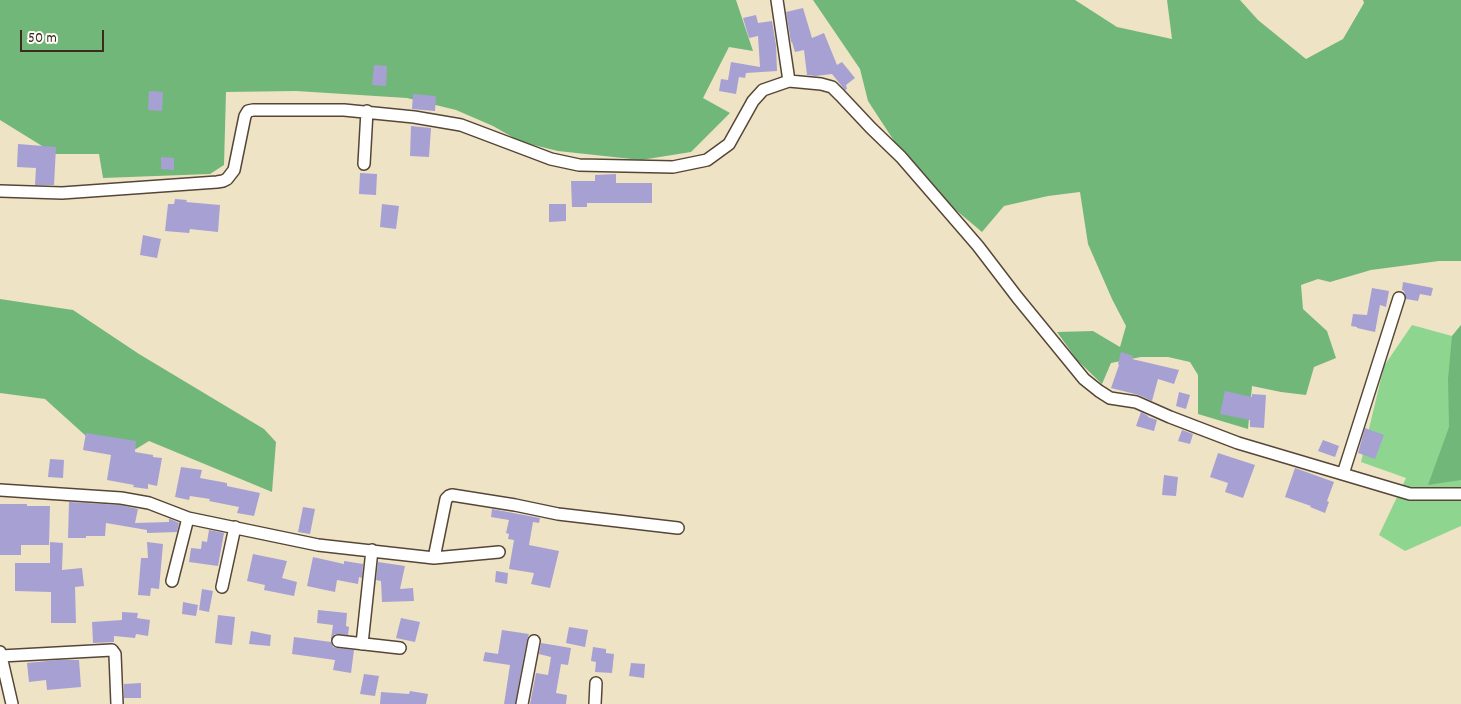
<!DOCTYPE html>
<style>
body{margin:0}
#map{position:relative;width:1461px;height:704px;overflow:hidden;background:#efe3c5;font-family:Dekko,sans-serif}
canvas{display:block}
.scale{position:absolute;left:20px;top:30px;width:84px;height:22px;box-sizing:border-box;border:2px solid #3b2a1e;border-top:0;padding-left:6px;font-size:15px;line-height:18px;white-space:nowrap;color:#3b2a1e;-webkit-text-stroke:4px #fdfcf7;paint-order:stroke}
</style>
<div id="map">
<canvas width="1461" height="704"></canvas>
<div class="scale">50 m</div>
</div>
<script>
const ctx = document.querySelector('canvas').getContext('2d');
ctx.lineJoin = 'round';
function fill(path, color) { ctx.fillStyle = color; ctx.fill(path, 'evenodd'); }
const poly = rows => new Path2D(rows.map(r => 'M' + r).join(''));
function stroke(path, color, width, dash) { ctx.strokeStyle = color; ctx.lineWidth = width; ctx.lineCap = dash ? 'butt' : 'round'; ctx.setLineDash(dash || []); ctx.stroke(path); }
fill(poly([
 [1412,325,1452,336,1461,325,1461,526,1405,551,1379,535,1406,478,1361,462,1384,366]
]), '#8ed690');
fill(poly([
 [0,0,736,0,753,51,729,47,703,98,730,113,691,152,641,160,558,151,521,142,493,126,456,110,407,98,296,91,226,92,224,165,210,174,103,178,99,154,55,154,0,120],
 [813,0,1075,0,1117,27,1172,39,1167,0,1240,0,1258,20,1306,59,1343,39,1364,3,1363,0,1461,0,1461,261,1439,261,1371,270,1330,282,1318,279,1301,285,1303,309,1327,331,1336,358,1314,367,1306,395,1281,392,1252,386,1248,429,1198,414,1198,375,1190,362,1168,357,1141,357,1111,363,1102,384,1077,360,1057,332,1093,331,1120,347,1126,326,1112,299,1088,244,1080,192,1048,196,1004,206,982,232,951,206,898,147,868,101,860,69],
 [0,299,73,310,139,354,264,429,276,442,272,492,149,441,136,449,86,436,45,399,0,393],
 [1461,325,1461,480,1428,485,1449,427,1448,379,1452,336]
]), '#72b77a');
fill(poly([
 [803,8,812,38,824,33,837,65,842,62,855,78,846,85,847,89,845,90,832,74,816,76,807,75,804,50,795,52,792,42,791,42,786,12],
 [756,15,758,23,772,21,776,45,777,71,746,73,745,78,739,77,736,94,719,91,721,79,728,80,731,62,760,67,758,36,749,38,743,18],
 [374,65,387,66,386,86,372,85],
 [149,91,163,92,162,111,148,110],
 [413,94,436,96,435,111,412,109],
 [411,126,431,128,429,157,410,156],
 [18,144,56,147,54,185,35,185,36,168,17,167],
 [161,157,174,158,174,170,161,169],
 [360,173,377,174,376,195,359,194],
 [616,174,616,183,652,183,652,203,587,203,587,207,572,207,571,181,595,181,595,175],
 [175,199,187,200,186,202,220,205,218,232,190,229,189,233,165,231,168,204,174,204],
 [382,204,399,206,396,229,380,227],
 [549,204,566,204,566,221,549,222],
 [143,235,161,239,157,258,140,255],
 [1403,282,1433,288,1431,296,1420,294,1418,301,1406,299,1404,291,1402,290],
 [1372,288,1389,291,1386,307,1380,305,1375,332,1357,328,1357,327,1351,326,1353,314,1367,315],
 [1121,352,1133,356,1132,359,1179,370,1174,384,1158,379,1152,401,1139,395,1111,388,1119,365,1118,364],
 [1225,391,1252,397,1252,394,1266,395,1264,428,1250,427,1250,420,1220,414],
 [1179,392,1190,395,1186,409,1176,406],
 [1141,412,1148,416,1148,417,1157,420,1154,431,1136,426],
 [1365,428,1384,435,1375,459,1358,453],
 [1182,430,1193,434,1190,444,1178,441],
 [86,433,136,441,135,452,153,455,153,457,162,458,157,486,148,484,148,489,133,487,134,485,107,480,111,455,83,450],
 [1323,440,1339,446,1335,457,1318,451],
 [1218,453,1255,465,1243,498,1225,492,1228,483,1210,477],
 [50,459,64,460,63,478,48,477],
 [181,467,202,470,200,478,227,483,227,486,260,493,254,516,237,513,239,507,209,501,210,499,190,496,189,500,175,497],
 [1295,468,1334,482,1327,501,1329,502,1325,513,1310,507,1311,506,1285,497],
 [1164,475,1178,477,1176,496,1162,495],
 [69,502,120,505,138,509,135,523,169,522,169,519,170,519,179,523,177,532,147,533,147,530,106,523,105,536,86,536,86,538,68,538],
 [0,504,27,504,27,506,50,506,49,545,21,545,21,555,0,555],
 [303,507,315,509,310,534,298,532],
 [492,509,540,518,539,523,533,522,529,545,559,551,550,588,531,584,534,573,509,569,514,540,508,539,509,534,506,533,509,520,491,517],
 [209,530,224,533,218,566,189,562,191,548,201,549,202,541,207,542],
 [50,542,63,543,62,570,82,568,84,586,75,587,76,623,51,623,51,592,15,591,15,563,50,563],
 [147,542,163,544,159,589,151,588,150,596,138,595,141,558,148,558],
 [253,554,287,561,282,578,297,582,294,596,264,590,265,585,247,581],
 [313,557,344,564,344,561,363,564,362,578,359,577,358,584,337,580,335,592,307,586],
 [378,562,405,566,400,589,413,588,414,601,382,602,381,581,376,580],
 [496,571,508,573,507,584,495,582],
 [202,589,213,591,209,612,199,610],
 [183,602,198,605,196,616,182,614],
 [318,610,347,613,346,626,349,627,348,635,335,634,331,639,333,625,317,623],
 [122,612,138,613,137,618,150,620,148,636,136,634,135,638,114,636,114,642,93,643,92,622,122,620],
 [218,615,235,617,232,645,215,643],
 [401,618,420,622,415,642,396,638],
 [569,627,588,630,585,647,566,643],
 [502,630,529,634,527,640,515,704,504,704,510,665,483,661,485,652,498,654],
 [251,631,271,635,270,646,249,644],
 [294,637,331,642,333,647,337,648,354,650,351,673,333,670,335,660,292,654],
 [541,643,571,648,568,665,561,664,556,693,567,695,566,704,530,704,536,673,548,675,551,657,539,654],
 [593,647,606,649,606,653,614,654,612,673,595,672,596,662,591,661],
 [58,660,79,660,81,687,47,690,46,680,29,682,27,663],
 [631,663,645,664,644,678,629,676],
 [364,674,379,676,375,696,360,694],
 [141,683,141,698,124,698,124,684],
 [410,691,428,694,426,704,380,704,381,692,409,694]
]), '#a7a0d3');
const minor = poly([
 [777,0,789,81],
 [364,164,367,111],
 [0,191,62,193,217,182,223,181,227,179,234,170,245,116,248,111,253,110,344,110,414,117,461,125,551,159,579,165,673,167,707,160,729,144,753,101,763,90,789,81,821,84,832,87,840,95,871,128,901,157,978,246,1017,297,1084,379,1099,391,1110,398,1136,402,1170,417,1238,443,1410,494,1461,494],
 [1343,474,1399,298],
 [0,490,121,498,149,503,188,518,318,545,434,558,446,499,449,496,452,495,515,505,558,514,678,528],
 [434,558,499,552],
 [172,581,188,518],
 [222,587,235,527],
 [338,641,400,648],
 [362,644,372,550],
 [0,652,12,704],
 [1,656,112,650,115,654,117,704],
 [522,704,534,641],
 [595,704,596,683]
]);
stroke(minor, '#564637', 14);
stroke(minor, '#fff', 11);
</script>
